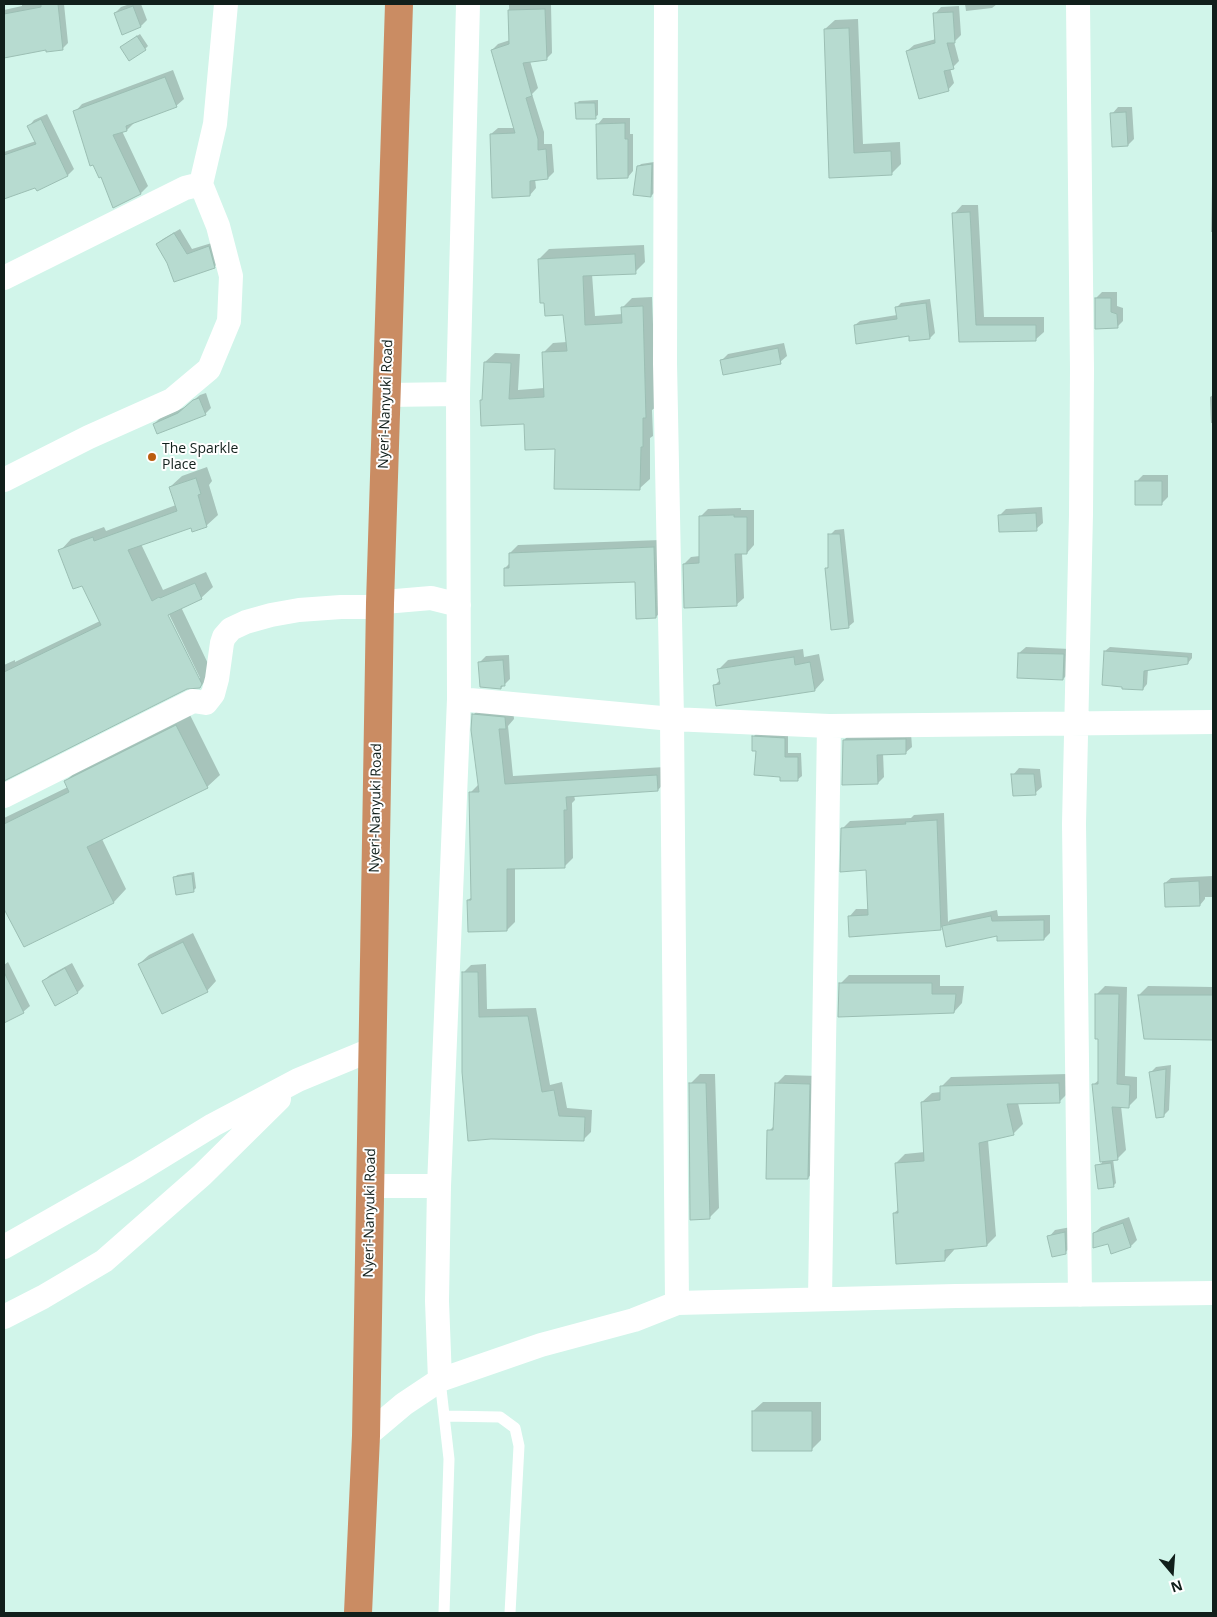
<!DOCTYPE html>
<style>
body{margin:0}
#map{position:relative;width:1217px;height:1617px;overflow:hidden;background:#d1f5ea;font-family:"Open Sans",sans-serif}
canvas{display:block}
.frame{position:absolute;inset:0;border:5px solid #111f1b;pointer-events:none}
.north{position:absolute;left:1147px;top:1547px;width:50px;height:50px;-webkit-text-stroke:4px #fff;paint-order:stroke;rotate:162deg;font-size:14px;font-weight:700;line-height:20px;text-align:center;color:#111f1b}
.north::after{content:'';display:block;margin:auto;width:18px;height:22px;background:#111f1b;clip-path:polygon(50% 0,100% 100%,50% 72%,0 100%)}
</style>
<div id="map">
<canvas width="1217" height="1617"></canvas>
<div class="frame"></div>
<div class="north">N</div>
</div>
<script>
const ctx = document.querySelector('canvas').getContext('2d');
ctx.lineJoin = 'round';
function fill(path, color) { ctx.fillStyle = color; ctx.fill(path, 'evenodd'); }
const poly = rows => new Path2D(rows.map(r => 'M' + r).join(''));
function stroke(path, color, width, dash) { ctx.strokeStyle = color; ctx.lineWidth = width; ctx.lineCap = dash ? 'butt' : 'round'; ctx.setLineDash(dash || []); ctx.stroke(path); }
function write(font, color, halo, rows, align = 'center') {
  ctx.font = font + ' "Open Sans",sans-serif'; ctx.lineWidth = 4; ctx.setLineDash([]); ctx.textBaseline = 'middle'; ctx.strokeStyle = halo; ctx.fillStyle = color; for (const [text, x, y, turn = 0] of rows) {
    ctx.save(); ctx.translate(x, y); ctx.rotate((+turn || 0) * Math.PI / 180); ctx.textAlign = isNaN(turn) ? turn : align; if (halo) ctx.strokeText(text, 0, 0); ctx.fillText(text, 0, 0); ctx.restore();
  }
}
fill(poly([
 [22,4,64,4,68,43,62,49,47,48,4,56,4,10,22,6],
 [130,4,141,4,147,20,141,26,115,13,121,7],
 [509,4,551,4,552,53,546,59,530,61,538,88,532,94,544,132,544,144,552,144,554,172,548,178,535,179,536,188,530,195,491,134,498,128,515,128,492,50,498,44,510,40],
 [965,4,997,4,992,8,966,11],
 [959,6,961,35,954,42,959,61,953,67,950,68,954,83,948,90,907,51,914,45,936,39,935,14,941,7],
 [858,19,863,144,900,142,901,164,891,174,831,176,825,29,835,20],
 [140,34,148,46,145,49,124,45],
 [173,70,184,99,176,106,135,122,127,130,122,131,148,186,141,193,114,207,102,175,94,163,75,112,82,104],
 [598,100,598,115,595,117,576,104,579,101],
 [1118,107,1132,107,1134,139,1128,145,1112,114],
 [47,114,74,169,68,175,37,189,36,186,4,197,4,152,36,141,29,126,34,120],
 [603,118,630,118,630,134,633,134,633,171,628,177,598,124],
 [654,162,654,193,651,196,634,194,638,167,641,164],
 [1213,182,1213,232,1211,232,1212,183],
 [962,205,978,205,984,317,1044,317,1044,332,1035,340,960,340,954,214],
 [180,229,192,249,215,242,220,261,214,267,168,263,157,244,163,239],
 [644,245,645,262,635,272,592,274,595,316,623,314,622,308,632,298,652,297,656,407,652,410,653,436,650,438,650,479,640,488,556,448,526,422,481,401,483,399,485,362,495,353,520,354,518,390,544,388,543,353,553,343,567,342,564,313,539,259,549,249],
 [1102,292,1117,292,1117,306,1123,308,1123,321,1117,327,1096,298],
 [930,299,935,333,930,338,855,325,860,321,897,315,896,308,901,303],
 [784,343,787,356,780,362,722,360,728,354],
 [206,393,211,408,205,414,154,424,160,418,185,407,200,395],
 [1213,395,1213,423,1211,423,1210,397],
 [207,467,212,481,209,485,218,515,206,526,192,526,141,544,163,590,206,572,213,587,201,598,181,607,212,672,211,675,200,687,186,687,4,779,4,665,15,660,15,662,100,621,82,584,60,551,71,539,104,527,106,531,176,505,170,487,182,476],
 [166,608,200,678,197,678,164,610],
 [1143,475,1168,475,1168,497,1162,503,1137,481],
 [1042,507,1043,523,1036,529,999,516,1006,509],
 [741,508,741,510,754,510,754,545,747,553,742,553,744,598,736,605,684,564,691,557,700,556,701,516,708,509],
 [844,529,854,622,848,627,827,568,829,566,830,535,835,530],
 [661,540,663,609,656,617,636,580,505,568,510,563,510,553,518,545],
 [1026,647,1070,649,1069,673,1063,679,1019,653],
 [1110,647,1192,653,1192,658,1188,663,1148,669,1147,684,1143,689,1105,651],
 [803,649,804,657,819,654,824,680,815,690,718,704,715,685,720,680,719,669,728,660],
 [509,655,510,679,501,688,480,662,486,656],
 [482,706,513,709,514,719,508,726,513,776,665,767,666,781,658,790,574,795,575,800,572,803,573,858,565,866,515,868,515,922,507,930,468,900,472,897,470,793,479,784,473,715],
 [189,713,220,775,207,787,102,839,126,889,114,902,24,945,4,906,4,818,68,787,65,782,78,769],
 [757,733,788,734,788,753,801,753,802,776,797,780,782,776,757,749,753,737],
 [911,733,912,747,905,753,883,753,884,777,878,783,844,740,850,734],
 [1019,768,1040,769,1042,787,1035,793,1013,775],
 [944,813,948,922,950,920,997,910,998,916,1050,915,1050,933,1044,939,998,935,947,945,943,926,940,929,849,917,856,909,869,909,867,869,842,829,850,821,911,818,914,815],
 [194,872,196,888,194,890,175,878,177,875],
 [1213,876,1213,897,1205,897,1205,899,1200,905,1165,883,1171,878],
 [193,933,216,981,207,991,139,964,149,955],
 [8,962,30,1006,23,1012,4,1022,4,965],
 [72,963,84,986,78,992,56,1004,43,981,50,975],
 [486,964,487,1009,536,1008,550,1085,562,1082,567,1108,592,1110,591,1132,583,1140,491,1138,463,973,471,965],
 [849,975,940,975,940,986,964,986,962,1003,954,1012,840,984],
 [1105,986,1127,987,1125,1076,1137,1077,1137,1098,1128,1107,1121,1106,1126,1150,1117,1159,1113,1159,1116,1183,1113,1186,1096,1166,1102,1163,1093,1085,1100,1079,1096,995],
 [1148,986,1213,987,1213,1039,1145,1038,1139,995],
 [1171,1065,1169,1110,1163,1116,1150,1073,1156,1067],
 [700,1074,715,1074,719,1208,709,1218,690,1084],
 [1068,1074,1069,1092,1059,1102,1018,1103,1023,1124,1014,1133,988,1140,996,1236,987,1245,954,1248,954,1250,945,1260,894,1213,899,1209,896,1163,905,1154,925,1152,922,1102,932,1093,941,1092,941,1087,951,1077],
 [785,1075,818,1076,816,1169,808,1178,769,1131,775,1125,776,1084],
 [1129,1217,1137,1240,1131,1246,1109,1243,1094,1233,1101,1227],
 [1071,1227,1071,1246,1065,1253,1049,1237,1055,1230],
 [763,1402,821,1402,821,1440,811,1450,753,1411]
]), '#0003');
const building = poly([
 [41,4,58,4,63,50,46,52,46,50,4,58,4,14,41,7,41,4],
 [133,6,141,27,122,35,114,13,133,6],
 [545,9,547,60,523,63,532,96,526,98,538,139,538,150,546,149,548,179,530,181,530,196,492,198,490,134,515,133,491,50,509,44,508,10,545,9],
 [953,12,955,43,947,43,954,69,944,71,949,91,919,99,906,51,935,43,933,13,953,12],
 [849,28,854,153,891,151,892,175,829,178,824,29,849,28],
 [137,36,146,50,129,61,120,47,137,36],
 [165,77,177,107,126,126,127,131,113,135,141,194,113,208,101,177,99,178,93,165,90,166,73,111,165,77],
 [575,103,595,103,596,119,576,119,575,103],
 [1126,112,1128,146,1112,147,1110,113,1126,112],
 [41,119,68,176,37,191,35,188,4,199,4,155,36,144,27,126,41,119],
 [625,123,625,139,628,139,628,178,597,179,596,124,625,123],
 [652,164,651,197,633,195,637,166,652,164],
 [970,212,976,325,1036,325,1036,341,959,342,952,213,970,212],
 [174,233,187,254,209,246,215,268,174,282,167,263,156,244,174,233],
 [635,254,636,274,583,276,585,325,622,323,621,307,643,306,646,418,643,418,643,447,641,447,640,490,554,489,555,449,525,450,524,424,481,426,480,400,482,400,484,362,511,363,509,399,544,397,542,352,567,351,563,315,545,316,544,303,540,303,538,259,635,254],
 [1095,298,1111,298,1111,312,1117,314,1118,328,1095,329,1095,298],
 [926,303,930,339,909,341,909,336,856,344,854,325,897,319,895,307,926,303],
 [778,348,781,364,723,375,720,360,778,348],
 [199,398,206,415,157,434,153,424,178,413,193,400,199,398],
 [196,478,201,494,198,495,207,527,192,532,191,528,128,550,152,601,159,597,160,598,195,583,202,599,168,615,202,684,200,688,187,689,4,781,4,672,101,625,82,586,73,589,58,550,93,537,94,541,177,511,169,487,196,478],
 [1135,481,1162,481,1162,505,1135,505,1135,481],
 [1036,513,1037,531,999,532,998,515,1036,513],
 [734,515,734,517,747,517,747,554,735,554,737,606,684,608,683,564,699,563,699,516,734,515],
 [828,534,840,534,849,628,831,630,825,568,828,568,828,534],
 [654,547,656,618,636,619,635,582,504,586,504,568,509,568,509,553,654,547],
 [1104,651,1188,657,1188,664,1144,671,1143,690,1122,689,1122,687,1102,685,1104,651],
 [1018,653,1064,654,1063,680,1017,678,1018,653],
 [794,657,795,665,810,662,815,691,716,706,713,685,720,684,717,669,794,657],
 [503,660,505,686,501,686,501,689,480,687,478,662,503,660],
 [472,714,505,717,506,729,499,729,505,784,657,775,658,791,566,797,567,810,564,810,565,868,507,869,507,931,468,932,467,900,471,900,469,792,479,792,471,730,472,714],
 [176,725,208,788,87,847,114,903,24,947,4,909,4,824,69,792,64,781,176,725],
 [752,736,785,738,785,757,798,757,798,781,780,781,780,777,754,775,756,751,752,751,752,736],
 [906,739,906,754,877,755,878,784,842,785,843,740,906,739],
 [1011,774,1034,774,1036,795,1013,796,1011,774],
 [937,820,941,930,849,937,848,916,868,915,866,870,840,872,841,828,906,824,905,822,937,820],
 [192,874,194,892,176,895,173,877,192,874],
 [1199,881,1200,906,1165,907,1164,883,1199,881],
 [991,916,992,921,1044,920,1044,940,997,941,997,936,946,947,942,926,991,916],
 [183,942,208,992,162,1014,138,964,183,942],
 [65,968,78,993,55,1006,42,981,65,968],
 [4,972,24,1013,4,1023,4,972],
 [462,972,478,972,479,1017,528,1016,542,1092,554,1090,559,1116,585,1117,584,1141,491,1139,468,1141,462,1072,462,972],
 [839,983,932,983,932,994,956,994,954,1013,838,1017,839,983],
 [1095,994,1119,994,1117,1084,1130,1085,1129,1108,1112,1107,1118,1160,1100,1162,1092,1084,1098,1084,1098,1039,1095,1039,1095,994],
 [1138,995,1213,995,1213,1040,1144,1039,1138,995],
 [1166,1069,1164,1117,1156,1118,1149,1072,1166,1069],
 [689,1083,706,1083,710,1219,690,1220,689,1083],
 [775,1083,810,1084,808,1179,766,1179,767,1130,773,1130,775,1083],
 [1059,1083,1060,1103,1007,1104,1014,1135,979,1143,987,1246,945,1250,945,1261,896,1264,893,1213,898,1213,895,1163,924,1161,921,1102,940,1100,940,1086,1059,1083],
 [1111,1163,1114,1187,1098,1189,1095,1165,1111,1163],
 [1123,1223,1131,1247,1111,1254,1108,1244,1093,1248,1093,1233,1123,1223],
 [1065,1232,1066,1254,1052,1257,1047,1236,1065,1232],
 [752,1411,812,1411,812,1451,752,1451,752,1411]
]);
fill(building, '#b7dbd0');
stroke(building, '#9bbeb3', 1);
stroke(poly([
 [440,1380,449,1459,444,1613],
 [445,1416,500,1417,515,1428,519,1446,510,1613]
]), '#fff', 11);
stroke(poly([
 [666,4,665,363,672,719,677,1303],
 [1078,4,1082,370,1081,514,1074,824,1080,1295],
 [4,278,185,188,201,184],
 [387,395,458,394],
 [4,480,89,437,172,400,209,369,229,321,231,276,218,226,201,184,215,124,226,4],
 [367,607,384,602,431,598,459,605],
 [459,699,672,719,829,726,1213,722],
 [4,796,193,701,206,703,213,694,217,679,222,643,224,637,231,629,246,622,271,615,299,610,341,607,380,607],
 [370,1186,439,1186],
 [4,1247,138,1171,213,1125,298,1080,373,1049],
 [820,1299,829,726],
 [4,1317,43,1297,104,1261,202,1175,279,1099],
 [440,1380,437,1301,439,1186,459,699,458,394,468,4],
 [366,1436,404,1404,440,1380,541,1345,634,1320,677,1303,956,1296,1213,1293]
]), '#fff', 24);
stroke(poly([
 [358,1613,366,1436,380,603,399,4]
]), '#ca8c63', 28);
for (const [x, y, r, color] of [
 [152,457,5,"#bb5d0f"]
]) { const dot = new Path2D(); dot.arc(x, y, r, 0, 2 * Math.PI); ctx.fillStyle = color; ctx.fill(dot); stroke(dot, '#fff', 2); }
write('14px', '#111f1b', '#fff', [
 ["Nyeri-Nanyuki Road",386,404,-88],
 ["Nyeri-Nanyuki Road",376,808,-89],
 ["Nyeri-Nanyuki Road",370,1213,-89]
]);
write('14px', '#111f1b', '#fff', [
 ["The Sparkle",162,449],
 ["Place",162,465]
], 'left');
</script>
